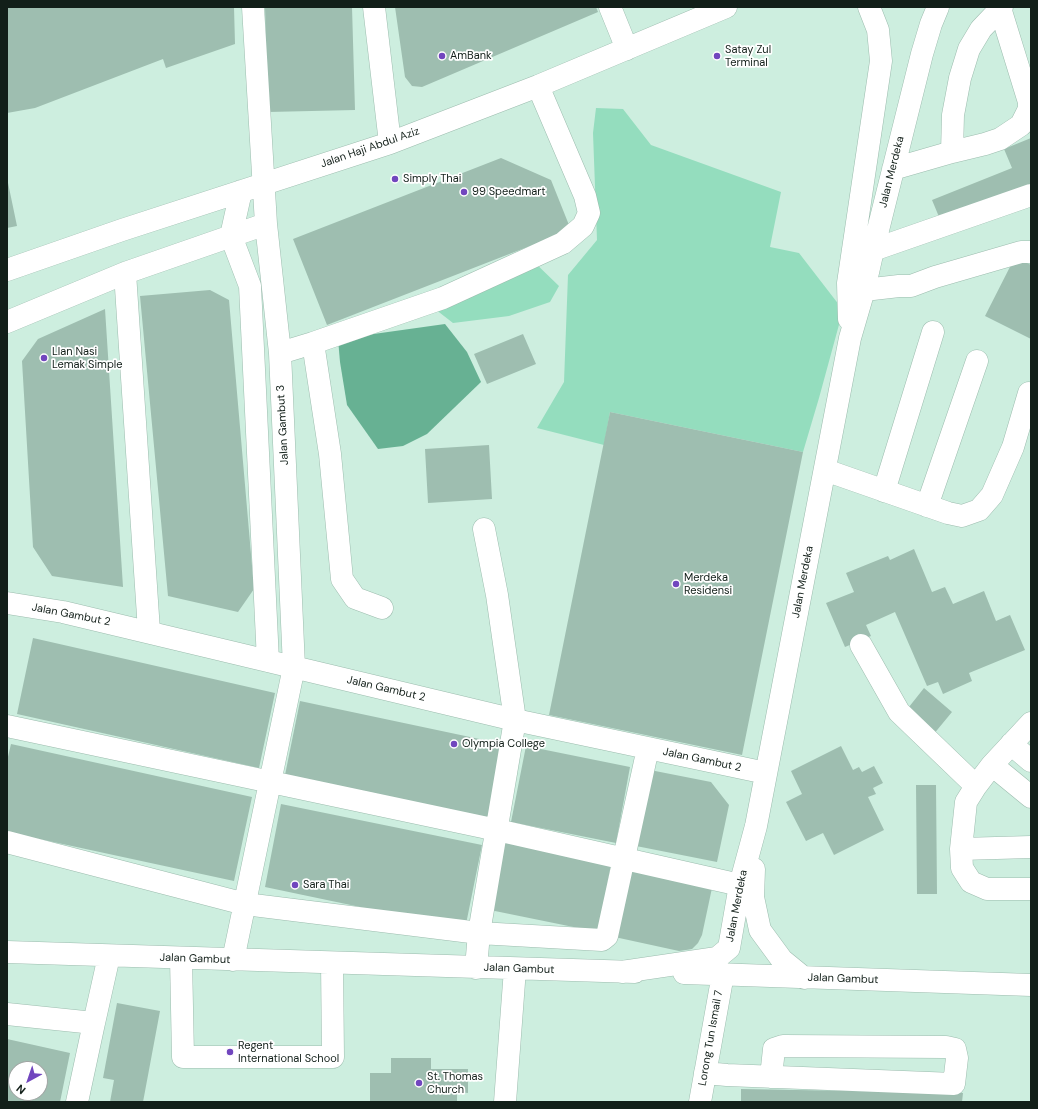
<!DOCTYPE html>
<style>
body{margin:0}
#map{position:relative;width:1038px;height:1109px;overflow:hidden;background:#cdeedf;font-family:"DM Sans",sans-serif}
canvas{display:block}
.frame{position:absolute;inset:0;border:8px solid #121f19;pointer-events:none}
.north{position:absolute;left:8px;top:1061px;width:40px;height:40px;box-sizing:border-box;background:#fff;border:1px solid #a0a5a3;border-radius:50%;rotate:220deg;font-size:11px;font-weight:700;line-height:16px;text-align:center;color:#121f19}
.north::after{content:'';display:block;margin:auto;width:14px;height:18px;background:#7146be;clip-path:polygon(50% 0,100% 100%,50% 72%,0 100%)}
</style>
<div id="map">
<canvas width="1038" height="1109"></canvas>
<div class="frame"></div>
<div class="north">N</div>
</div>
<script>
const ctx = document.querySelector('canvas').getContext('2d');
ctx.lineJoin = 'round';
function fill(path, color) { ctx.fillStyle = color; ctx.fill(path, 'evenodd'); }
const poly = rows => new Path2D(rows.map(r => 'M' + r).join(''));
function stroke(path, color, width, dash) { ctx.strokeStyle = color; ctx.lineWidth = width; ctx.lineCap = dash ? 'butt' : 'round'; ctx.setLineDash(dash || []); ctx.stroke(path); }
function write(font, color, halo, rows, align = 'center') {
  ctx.font = font + ' "DM Sans",sans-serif'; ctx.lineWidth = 3.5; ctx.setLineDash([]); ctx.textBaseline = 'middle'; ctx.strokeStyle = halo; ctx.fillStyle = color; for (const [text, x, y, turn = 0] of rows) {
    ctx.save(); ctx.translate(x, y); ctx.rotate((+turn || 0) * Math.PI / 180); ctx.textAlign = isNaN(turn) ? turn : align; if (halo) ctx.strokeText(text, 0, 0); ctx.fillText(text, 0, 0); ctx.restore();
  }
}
fill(poly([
 [596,108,623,109,651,145,781,192,770,247,799,253,843,310,819,398,803,452,610,412,604,445,537,428,564,382,568,275,597,240,593,133],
 [530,258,559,286,550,302,509,316,453,323,435,309]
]), '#94ddbe');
fill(poly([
 [445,324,467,352,481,382,427,434,403,446,378,449,347,405,340,362,338,339]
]), '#67b193');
fill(poly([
 [7,7,234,7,235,44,166,68,163,59,35,108,7,113],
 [265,7,352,7,355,110,268,112],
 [395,7,596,7,598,12,422,87,412,86,405,77],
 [1031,138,1031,189,942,224,932,200,1012,168,1004,149],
 [501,158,551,180,571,230,327,325,293,239],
 [7,178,17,226,7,228],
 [1015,257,1031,265,1031,339,985,316],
 [210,290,229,300,254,589,238,612,168,596,140,296],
 [105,309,123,587,52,576,33,547,22,361,38,339],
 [523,334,536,364,487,384,474,354],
 [610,412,803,452,742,755,549,715],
 [489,445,492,499,428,503,425,449],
 [914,549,932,592,945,587,953,604,984,591,996,621,1010,615,1025,650,969,673,972,681,943,694,938,682,927,686,895,612,866,625,871,636,845,647,826,603,854,592,846,573,888,556,890,560],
 [33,638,275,693,259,768,17,714],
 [924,688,952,712,933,735,905,712],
 [300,701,503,744,488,818,285,775],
 [11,744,252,797,234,881,7,832,7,761],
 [526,746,630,767,616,843,511,822],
 [841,746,853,770,859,767,862,772,874,766,883,783,873,788,876,794,868,797,884,830,834,855,823,833,806,841,786,802,802,794,791,771],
 [645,769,711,782,729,805,717,862,631,845],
 [916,785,936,785,937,894,917,894],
 [281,804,482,845,465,929,265,887],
 [504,842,611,864,598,932,490,910],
 [625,868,712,888,702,935,698,943,692,949,686,950,679,951,610,936],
 [117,1003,160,1011,143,1102,110,1102,114,1080,103,1078],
 [7,1039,70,1053,60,1102,7,1102],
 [16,1069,40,1069,40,1093,16,1093],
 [391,1058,431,1058,431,1069,468,1069,468,1093,457,1092,457,1102,370,1102,370,1073,391,1073],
 [741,1089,963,1093,962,1102,741,1102]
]), '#9ebeb0');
const minor = poly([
 [374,7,390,143],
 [610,7,627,49],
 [952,152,953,115,960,78,969,49,981,29,1002,7],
 [893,169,952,152,985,144,1000,139,1021,125,1029,109,1029,102,1000,8],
 [241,191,231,236,250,286,268,661],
 [873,250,1031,195],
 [7,270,122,230,390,143,538,86,726,7],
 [125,273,149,631],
 [864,290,899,286,911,286,935,277,1021,252,1031,252],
 [849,319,848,283,881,61,878,30,869,7],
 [7,322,125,273,266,224],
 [313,343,443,298,563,243,583,226,589,213,585,196,538,86],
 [280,353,313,343,330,454,342,579,355,598,382,608],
 [825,470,948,513,962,516,979,510,992,495,1013,447,1029,393],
 [884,491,933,332],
 [927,506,977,361],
 [7,603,63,612,515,720,766,773],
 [861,645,899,712,976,786],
 [1031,723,992,765,976,786,966,802,961,849,962,868,971,882,987,889,1031,889],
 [7,726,497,830,740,885],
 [1011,744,1031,761],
 [992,765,1031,797],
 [7,842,245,904,479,933,602,940,607,936,648,748],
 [961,849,1031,847],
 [754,869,753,897,760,930,782,960,804,978],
 [7,952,635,972],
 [181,958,183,1057,333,1057,332,963],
 [233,960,294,667,280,353,266,224,253,7],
 [476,968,479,933,515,720,497,595,484,529],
 [622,972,717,958,729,948,740,885,756,826,850,338,864,290,873,250,922,54,931,24,938,7],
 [684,973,1031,985],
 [7,1014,94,1023,109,956],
 [705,1073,727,1075,954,1084,957,1058,955,1049,946,1047,783,1046,774,1049,771,1077],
 [77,1102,94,1023],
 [505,1102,515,969],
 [700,1102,723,974]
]);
stroke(minor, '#9cbcae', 23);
stroke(minor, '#fff', 22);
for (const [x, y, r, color] of [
 [442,56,4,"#7146be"],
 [717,56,4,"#7146be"],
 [395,179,4,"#7146be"],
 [464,192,4,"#7146be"],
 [44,358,4,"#7146be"],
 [676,584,4,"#7146be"],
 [454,744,4,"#7146be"],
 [295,885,4,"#7146be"],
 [230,1052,4,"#7146be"],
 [419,1083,4,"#7146be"]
]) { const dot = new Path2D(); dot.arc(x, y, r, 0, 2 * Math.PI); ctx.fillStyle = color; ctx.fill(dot); stroke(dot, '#fff', 1.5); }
write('11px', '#121f19', '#fff', [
 ["Satay Zul",725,50],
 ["Terminal",725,63],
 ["AmBank",450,56],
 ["Simply Thai",403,179],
 ["99 Speedmart",472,192],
 ["Llan Nasi",52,352],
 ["Lemak Simple",52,365],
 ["Merdeka",684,578],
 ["Residensi",684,591],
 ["Olympia College",462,744],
 ["Sara Thai",303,885],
 ["Regent",238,1046],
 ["International School",238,1059],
 ["St. Thomas",427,1077],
 ["Church",427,1090]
], 'left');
write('11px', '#121f19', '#fff', [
 ["Jalan Haji Abdul Aziz",370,148,-19],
 ["Jalan Merdeka",892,172,-76],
 ["Jalan Gambut 3",283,425,-93],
 ["Jalan Merdeka",803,582,-79],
 ["Jalan Gambut 2",71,615,11],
 ["Jalan Gambut 2",386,689,13],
 ["Jalan Gambut 2",702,760,12],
 ["Jalan Merdeka",737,906,-79],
 ["Jalan Gambut",195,959,2],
 ["Jalan Gambut",519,969,2],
 ["Jalan Gambut",843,979,2],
 ["Lorong Tun Ismail 7",711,1038,-80]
]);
</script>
